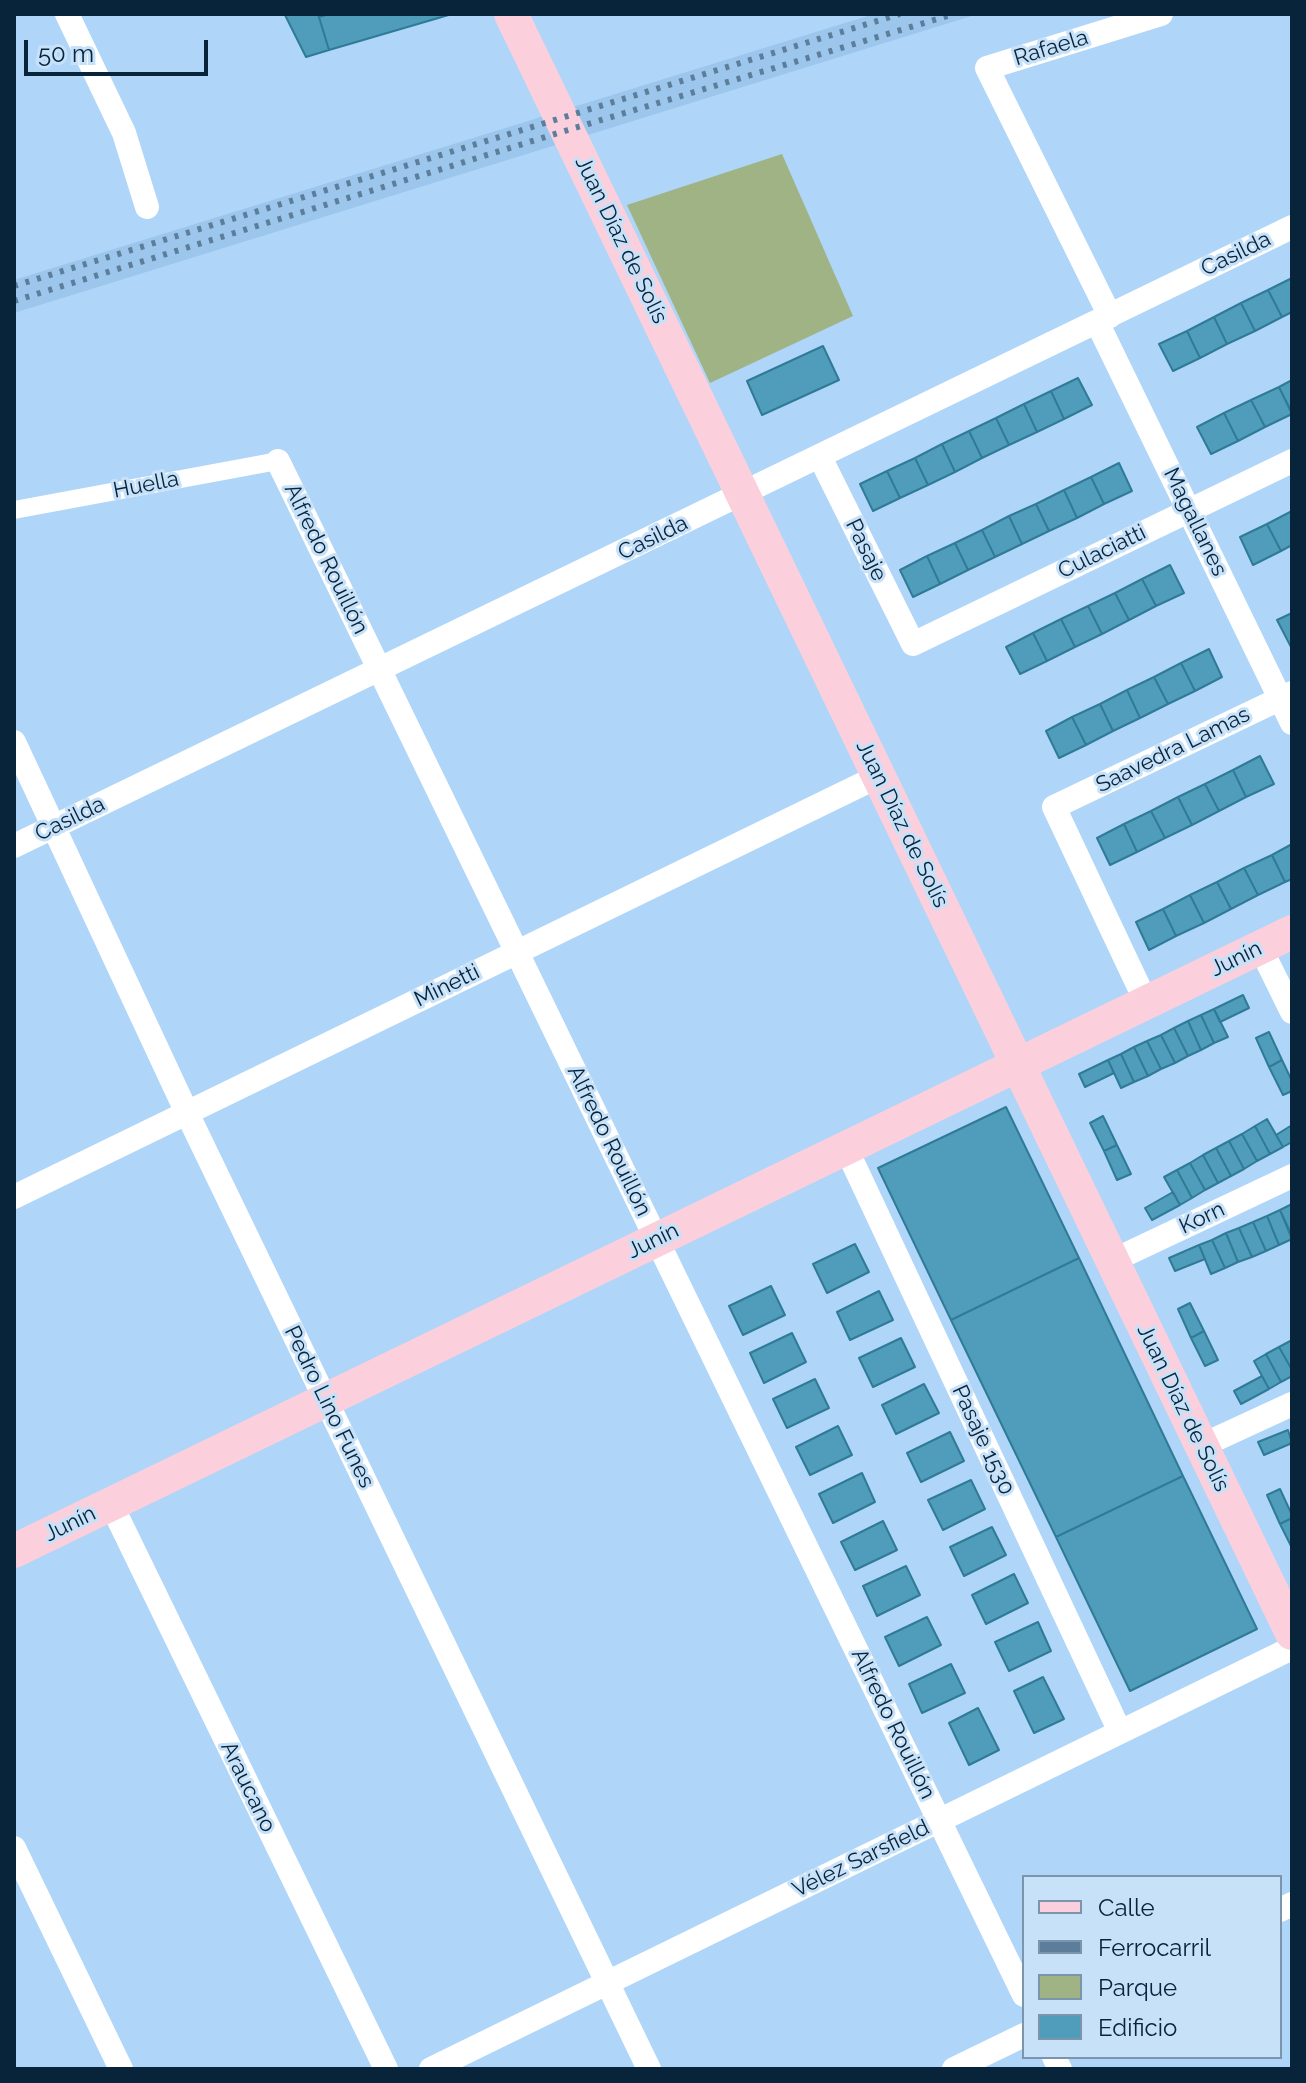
<!DOCTYPE html>
<meta charset="utf-8">
<style>
body{margin:0}
#map{position:relative;width:1306px;height:2083px;overflow:hidden;background:#afd5f9;font-family:Raleway,sans-serif}
canvas{display:block}
.frame{position:absolute;inset:0;border:16px solid #08243a;pointer-events:none}
.legend{position:absolute;left:1022px;top:1875px;width:260px;height:184px;box-sizing:border-box;background:#c7e1f9;border:2px solid #7b95ad;margin:0;padding:10px 14px;list-style:none;font-size:24px;color:#08243a}
.legend li{display:flex;align-items:center;gap:16px;height:40px}
.legend b{width:40px;border:2px solid #7b95ad}
.scale{position:absolute;left:24px;top:40px;width:184px;height:36px;box-sizing:border-box;border:4px solid #08243a;border-top:0;padding-left:10px;font-size:24px;line-height:28px;white-space:nowrap;color:#08243a;-webkit-text-stroke:6px #c7e1f9;paint-order:stroke}
</style>
<div id="map">
<canvas width="1306" height="2083"></canvas>
<div class="frame"></div>
<ul class="legend">
<li><b style="height:10px;background:#fbd0dc"></b>Calle</li>
<li><b style="height:10px;background:#5d7e9b"></b>Ferrocarril</li>
<li><b style="height:22px;background:#9fb384"></b>Parque</li>
<li><b style="height:22px;background:#509dbb"></b>Edificio</li>
</ul>
<div class="scale">50 m</div>
</div>
<script>
const ctx = document.querySelector('canvas').getContext('2d');
ctx.lineJoin = 'round';
function fill(path, color) { ctx.fillStyle = color; ctx.fill(path, 'evenodd'); }
const poly = rows => new Path2D(rows.map(r => 'M' + r).join(''));
function stroke(path, color, width, dash) { ctx.strokeStyle = color; ctx.lineWidth = width; ctx.lineCap = dash ? 'butt' : 'round'; ctx.setLineDash(dash || []); ctx.stroke(path); }
function write(font, color, halo, rows, align = 'center') {
  ctx.font = font + ' Raleway,sans-serif'; ctx.lineWidth = 6; ctx.setLineDash([]); ctx.textBaseline = 'middle'; ctx.strokeStyle = halo; ctx.fillStyle = color; for (const [text, x, y, turn = 0] of rows) {
    ctx.save(); ctx.translate(x, y); ctx.rotate((+turn || 0) * Math.PI / 180); ctx.textAlign = isNaN(turn) ? turn : align; if (halo) ctx.strokeText(text, 0, 0); ctx.fillText(text, 0, 0); ctx.restore();
  }
}
fill(poly([
 [874,14,978,14,14,313,14,280]
]), '#9dc6ec');
fill(poly([
 [782,154,853,316,710,383,627,205]
]), '#9fb384');
const building = poly([
 [318,14,329,50,306,57,285,15,318,14],
 [329,14,452,14,329,50,319,17,329,14],
 [1292,278,1292,312,1282,317,1268,290,1292,278],
 [1268,290,1282,317,1255,331,1241,303,1268,290],
 [1241,303,1255,331,1227,344,1214,317,1241,303],
 [1214,317,1227,344,1200,358,1187,331,1214,317],
 [1187,331,1200,358,1173,371,1159,344,1187,331],
 [823,346,839,380,762,415,747,381,823,346],
 [1078,378,1092,405,1064,419,1051,391,1078,378],
 [1292,380,1292,413,1279,387,1292,380],
 [1279,387,1292,414,1265,427,1251,400,1279,387],
 [1051,391,1064,419,1037,432,1024,404,1051,391],
 [1251,400,1265,427,1238,441,1224,413,1251,400],
 [1024,404,1037,432,1009,445,996,418,1024,404],
 [1224,413,1238,441,1211,454,1197,427,1224,413],
 [996,418,1009,445,982,458,969,431,996,418],
 [969,431,982,458,955,472,942,444,969,431],
 [942,444,955,472,928,485,915,458,942,444],
 [915,458,928,485,900,498,887,471,915,458],
 [1119,463,1132,491,1104,504,1091,477,1119,463],
 [887,471,900,498,873,511,860,484,887,471],
 [1091,477,1104,504,1077,518,1064,490,1091,477],
 [1064,490,1077,518,1049,531,1036,504,1064,490],
 [1036,504,1049,531,1022,544,1009,516,1036,504],
 [1292,511,1292,545,1281,551,1267,524,1292,511],
 [1009,516,1022,544,995,557,982,530,1009,516],
 [1267,524,1281,551,1253,565,1240,537,1267,524],
 [982,530,995,557,968,570,955,543,982,530],
 [955,543,968,570,940,584,927,556,955,543],
 [927,556,940,584,913,597,900,570,927,556],
 [1170,565,1184,593,1156,606,1142,579,1170,565],
 [1142,579,1156,606,1129,620,1115,593,1142,579],
 [1115,593,1129,620,1102,634,1088,606,1115,593],
 [1088,606,1102,634,1075,647,1061,619,1088,606],
 [1292,613,1292,647,1291,647,1277,620,1292,613],
 [1061,619,1075,647,1047,661,1033,633,1061,619],
 [1033,633,1047,661,1020,674,1006,647,1033,633],
 [1209,649,1222,677,1195,691,1181,663,1209,649],
 [1181,663,1195,691,1168,704,1154,677,1181,663],
 [1154,677,1168,704,1140,718,1127,690,1154,677],
 [1127,690,1140,718,1113,731,1100,704,1127,690],
 [1100,704,1113,731,1086,745,1072,717,1100,704],
 [1072,717,1086,745,1059,758,1046,731,1072,717],
 [1260,756,1274,784,1246,797,1233,770,1260,756],
 [1233,770,1246,797,1219,811,1205,784,1233,770],
 [1205,784,1219,811,1192,825,1178,797,1205,784],
 [1178,797,1192,825,1165,838,1151,811,1178,797],
 [1151,811,1165,838,1137,852,1124,824,1151,811],
 [1124,824,1137,852,1110,865,1097,838,1124,824],
 [1292,844,1292,879,1285,882,1272,855,1292,844],
 [1272,855,1285,882,1258,895,1244,868,1272,855],
 [1244,868,1258,895,1231,909,1217,882,1244,868],
 [1217,882,1231,909,1204,923,1190,895,1217,882],
 [1190,895,1204,923,1176,936,1163,909,1190,895],
 [1163,909,1176,936,1149,950,1136,922,1163,909],
 [1243,995,1249,1008,1220,1022,1214,1009,1243,995],
 [1214,1009,1228,1037,1214,1043,1201,1015,1214,1009],
 [1201,1015,1214,1043,1201,1050,1188,1021,1201,1015],
 [1188,1021,1201,1050,1188,1056,1174,1028,1188,1021],
 [1174,1028,1188,1056,1175,1063,1161,1035,1174,1028],
 [1269,1032,1282,1060,1269,1067,1256,1038,1269,1032],
 [1161,1035,1175,1063,1161,1069,1147,1041,1161,1035],
 [1147,1041,1161,1069,1148,1076,1134,1047,1147,1041],
 [1134,1047,1148,1076,1134,1082,1121,1054,1134,1047],
 [1121,1054,1134,1082,1121,1088,1108,1060,1121,1054],
 [1108,1060,1114,1073,1085,1087,1079,1074,1108,1060],
 [1282,1060,1292,1081,1292,1091,1283,1095,1269,1067,1282,1060],
 [1006,1107,1079,1258,951,1320,878,1168,1006,1107],
 [1103,1116,1117,1145,1104,1151,1090,1123,1103,1116],
 [1267,1119,1283,1147,1270,1154,1255,1126,1267,1119],
 [1292,1125,1292,1142,1283,1147,1276,1135,1292,1125],
 [1255,1126,1270,1154,1257,1161,1242,1134,1255,1126],
 [1242,1134,1257,1161,1244,1169,1229,1141,1242,1134],
 [1229,1141,1244,1169,1231,1176,1216,1148,1229,1141],
 [1117,1145,1131,1174,1117,1180,1104,1151,1117,1145],
 [1216,1148,1231,1176,1218,1183,1203,1155,1216,1148],
 [1203,1155,1218,1183,1205,1190,1190,1163,1203,1155],
 [1190,1163,1205,1190,1192,1198,1177,1170,1190,1163],
 [1177,1170,1192,1198,1180,1205,1164,1177,1177,1170],
 [1173,1192,1180,1205,1152,1220,1145,1208,1173,1192],
 [1292,1204,1292,1236,1280,1210,1292,1204],
 [1280,1210,1292,1239,1279,1245,1267,1216,1280,1210],
 [1267,1216,1279,1245,1266,1251,1253,1222,1267,1216],
 [1253,1222,1266,1251,1252,1257,1239,1228,1253,1222],
 [1239,1228,1252,1257,1238,1262,1226,1233,1239,1228],
 [1226,1233,1238,1262,1225,1268,1212,1240,1226,1233],
 [1212,1240,1225,1268,1211,1274,1199,1245,1212,1240],
 [855,1244,869,1272,827,1293,813,1264,855,1244],
 [1199,1245,1205,1259,1175,1271,1169,1258,1199,1245],
 [1079,1258,1183,1476,1056,1537,951,1320,1079,1258],
 [771,1286,785,1315,743,1335,729,1306,771,1286],
 [879,1291,893,1320,850,1340,837,1312,879,1291],
 [1190,1303,1204,1331,1191,1338,1178,1309,1190,1303],
 [1204,1331,1218,1360,1205,1366,1191,1338,1204,1331],
 [792,1333,806,1362,764,1383,750,1353,792,1333],
 [901,1338,915,1367,873,1387,859,1358,901,1338],
 [1292,1340,1292,1370,1279,1347,1292,1340],
 [1279,1347,1292,1370,1292,1376,1281,1382,1266,1354,1279,1347],
 [1266,1354,1281,1382,1269,1389,1254,1361,1266,1354],
 [1262,1376,1269,1389,1241,1404,1234,1391,1262,1376],
 [815,1379,829,1408,787,1428,773,1399,815,1379],
 [924,1384,939,1413,896,1434,882,1405,924,1384],
 [838,1426,852,1455,810,1475,796,1447,838,1426],
 [1288,1430,1292,1443,1264,1455,1258,1442,1288,1430],
 [950,1432,964,1461,921,1482,907,1453,950,1432],
 [862,1473,875,1502,833,1523,819,1494,862,1473],
 [1183,1476,1257,1629,1130,1691,1056,1537,1183,1476],
 [971,1480,985,1509,943,1530,928,1500,971,1480],
 [1280,1489,1292,1515,1292,1518,1280,1524,1267,1495,1280,1489],
 [1292,1518,1292,1548,1280,1524,1292,1518],
 [883,1521,897,1550,855,1570,841,1542,883,1521],
 [992,1527,1006,1555,964,1576,950,1547,992,1527],
 [906,1566,920,1595,877,1616,863,1586,906,1566],
 [1014,1574,1028,1603,986,1624,972,1595,1014,1574],
 [927,1617,941,1645,899,1666,885,1637,927,1617],
 [1038,1622,1051,1651,1009,1671,995,1642,1038,1622],
 [951,1664,965,1693,922,1713,909,1684,951,1664],
 [1043,1677,1064,1719,1034,1733,1014,1691,1043,1677],
 [978,1708,999,1750,969,1765,949,1723,978,1708]
]);
fill(building, '#509dbb');
stroke(building, '#2f7b97', 2);
stroke(poly([
 [14,510,278,461]
]), '#fff', 18);
stroke(poly([
 [67,14,124,133,147,207],
 [1110,316,987,68,1161,14],
 [1097,322,1292,723],
 [820,457,913,644,1292,461],
 [278,461,1024,1995],
 [14,742,187,1113,649,2069],
 [14,846,1292,227],
 [1260,947,1292,1012],
 [1146,1002,1054,807,1292,693],
 [846,1148,1120,1732],
 [14,1197,879,776],
 [1112,1261,1292,1176],
 [1201,1446,1292,1404],
 [111,1504,386,2069],
 [14,1848,121,2069],
 [1280,1910,1292,1904],
 [1054,2057,1060,2069],
 [431,2069,1292,1648],
 [954,2069,1024,2035]
]), '#fff', 24);
stroke(poly([
 [511,14,1292,1633],
 [14,1551,1292,932]
]), '#fbd0dc', 34);
stroke(poly([
 [14,286,900,14],
 [14,301,568,130,954,14]
]), '#5d7e9b', 6, [4, 8]);
write('22px', '#08243a', '#c7e1f9', [
 ["Rafaela",1051,48,-17],
 ["Juan Díaz de Solís",621,240,64],
 ["Casilda",1236,254,-26],
 ["Huella",146,485,-11],
 ["Magallanes",1195,522,64],
 ["Casilda",653,538,-26],
 ["Pasaje",866,550,64],
 ["Culaciatti",1102,552,-26],
 ["Alfredo Rouillón",326,559,64],
 ["Saavedra Lamas",1173,750,-26],
 ["Casilda",70,819,-26],
 ["Juan Díaz de Solís",902,824,64],
 ["Junín",1236,959,-26],
 ["Minetti",447,986,-26],
 ["Alfredo Rouillón",609,1141,64],
 ["Korn",1202,1218,-25],
 ["Junín",653,1241,-26],
 ["Pedro Lino Funes",329,1407,64],
 ["Juan Díaz de Solís",1183,1408,64],
 ["Pasaje 1530",983,1440,65],
 ["Junín",70,1524,-26],
 ["Alfredo Rouillón",893,1724,64],
 ["Araucano",248,1787,64],
 ["Vélez Sarsfield",861,1859,-26]
]);
</script>
